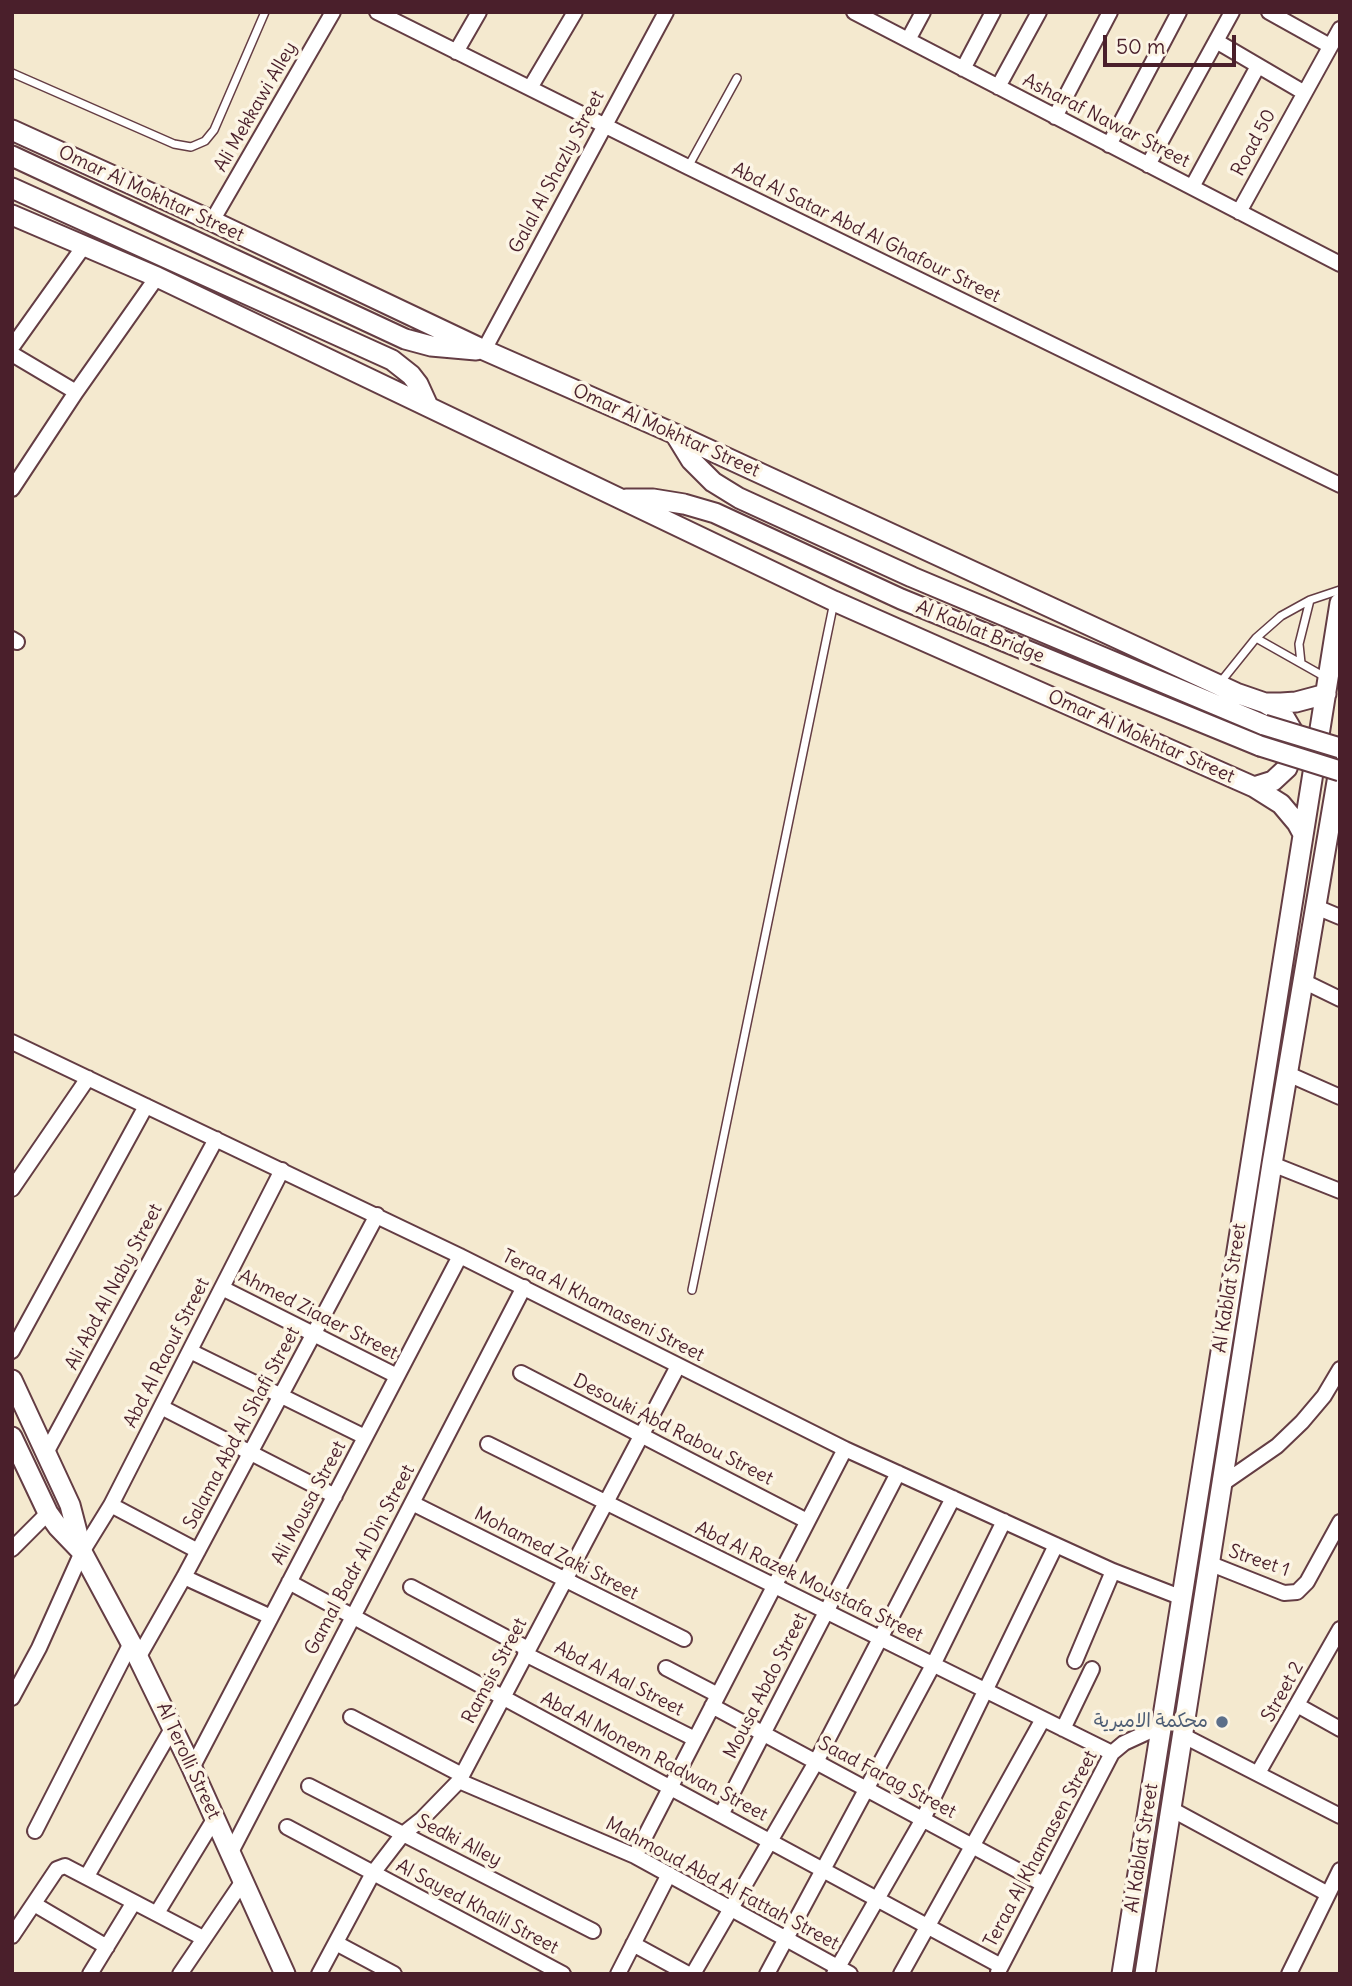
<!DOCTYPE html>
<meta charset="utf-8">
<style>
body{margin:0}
#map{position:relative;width:1352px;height:1986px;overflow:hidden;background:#f4e9cf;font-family:Delius,sans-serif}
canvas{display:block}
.frame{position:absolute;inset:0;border:14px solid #4a1f2b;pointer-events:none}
.scale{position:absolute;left:1103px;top:35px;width:133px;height:32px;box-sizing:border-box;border:4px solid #4a1f2b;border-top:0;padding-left:9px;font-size:21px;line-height:24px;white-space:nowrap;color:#4a1f2b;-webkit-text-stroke:5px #fcf5e5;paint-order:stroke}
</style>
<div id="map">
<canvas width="1352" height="1986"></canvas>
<div class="frame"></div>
<div class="scale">50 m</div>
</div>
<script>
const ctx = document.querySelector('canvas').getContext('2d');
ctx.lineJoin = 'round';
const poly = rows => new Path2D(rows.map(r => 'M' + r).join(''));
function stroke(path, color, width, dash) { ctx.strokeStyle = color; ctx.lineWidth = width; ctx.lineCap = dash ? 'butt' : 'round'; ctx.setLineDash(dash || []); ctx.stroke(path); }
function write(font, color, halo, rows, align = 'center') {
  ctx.font = font + ' Delius,"Playpen Sans Arabic",sans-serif'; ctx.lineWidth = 7; ctx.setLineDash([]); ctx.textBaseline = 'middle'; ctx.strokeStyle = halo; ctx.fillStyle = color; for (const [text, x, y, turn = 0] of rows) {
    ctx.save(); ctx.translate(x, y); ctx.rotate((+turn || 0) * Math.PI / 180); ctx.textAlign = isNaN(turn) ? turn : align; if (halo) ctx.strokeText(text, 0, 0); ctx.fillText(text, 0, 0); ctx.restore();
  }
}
const lane = poly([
 [12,73,174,144,191,147,205,141,214,130,265,12],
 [688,167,737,78],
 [1256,638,1325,677],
 [1301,663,1299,644,1310,600],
 [1219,684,1256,638,1281,616,1310,600,1340,590],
 [692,1290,834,602]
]);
const street = poly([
 [377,12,688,167,1340,485],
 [854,12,1340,264],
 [1269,12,1330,46],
 [908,40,923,12],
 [1216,41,1303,92],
 [456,52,479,12],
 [963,69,993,12],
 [998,87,1039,12],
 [530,88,575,12],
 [1055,117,1110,12],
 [1109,145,1179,12],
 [1148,165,1232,12],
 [1192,187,1258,66],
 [1239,212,1340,29],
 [212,221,333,12],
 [12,347,84,246],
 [484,350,666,12],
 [12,354,76,392],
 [12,489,76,392,157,277],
 [12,639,17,642],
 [1316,907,1340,917],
 [1303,981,1340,999],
 [12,1042,460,1256,845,1449,1113,1571,1180,1597],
 [1288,1074,1340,1097],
 [1272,1164,1340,1191],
 [12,1189,88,1078],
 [222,1288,397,1376],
 [12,1351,146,1106],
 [190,1351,365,1437],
 [521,1373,807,1521],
 [161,1407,335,1496],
 [488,1444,1112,1753],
 [46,1453,216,1139],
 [1222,1484,1277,1446,1302,1422,1324,1396,1340,1369],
 [412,1503,684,1639],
 [111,1505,198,1551],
 [12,1549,48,1513],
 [1211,1564,1284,1593,1297,1592,1307,1582,1340,1522],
 [184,1577,271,1617],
 [289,1582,1001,1966],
 [411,1587,528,1649],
 [525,1654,695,1739],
 [138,1658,184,1577,377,1215],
 [1075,1661,1113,1571],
 [666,1668,718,1695],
 [12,1698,39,1648,82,1552,111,1505,282,1170],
 [1297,1705,1340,1729],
 [712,1706,1043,1884],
 [351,1717,462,1775],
 [1063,1729,1092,1669],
 [1182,1735,1340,1816],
 [192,1768,460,1256],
 [1258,1773,1340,1629],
 [459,1781,635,1856,850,1974],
 [309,1786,593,1931],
 [1171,1809,1328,1894],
 [721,1815,898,1473],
 [287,1827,563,1974],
 [35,1831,131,1643],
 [231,1852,524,1287],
 [635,1856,845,1449],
 [87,1876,173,1727],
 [34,1904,107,1947],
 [157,1913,215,1818],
 [12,1936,57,1869,65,1866,203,1938],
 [336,1943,394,1974],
 [633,1944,688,1974],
 [998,1972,1112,1753,1124,1743,1161,1726],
 [90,1974,134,1902],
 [180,1974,243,1881],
 [319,1974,373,1873,403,1834,422,1819,459,1781,678,1366],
 [618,1974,669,1874],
 [693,1974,816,1762,953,1498],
 [767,1974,933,1665,1004,1521],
 [834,1974,923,1819,1056,1545],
 [901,1974,1043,1719],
 [1289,1974,1340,1870]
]);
const secondary = poly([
 [12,130,212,221,484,350,675,434,1236,693,1265,703,1281,703,1296,702,1326,694],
 [12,156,405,339,431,346,476,350],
 [12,188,392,360,411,375,418,384,428,406],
 [12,215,157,277,834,601,1254,787,1281,804,1297,823,1303,834],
 [675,434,691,460,713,482,739,498,912,577,1264,725],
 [626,499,653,499,684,504,715,513,901,599,1260,746],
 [1254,787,1273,781,1287,768,1294,750,1292,730,1282,713,1265,703],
 [12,1380,70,1505,82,1551],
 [12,1437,48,1513,58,1527,82,1552,131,1643,192,1768,285,1974],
 [1122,1974,1340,603],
 [1145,1974,1272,1164,1340,764]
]);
stroke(lane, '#643d44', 10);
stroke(street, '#643d44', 18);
stroke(secondary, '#643d44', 23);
stroke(lane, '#fff', 7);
stroke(street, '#fff', 14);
stroke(secondary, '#fff', 19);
const secondaryBridge = poly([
 [1264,725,1340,748],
 [1260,746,1340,771]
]);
stroke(secondaryBridge, '#643d44', 23, []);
stroke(secondaryBridge, '#fff', 19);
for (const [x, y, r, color] of [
 [1222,1722,7,"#5c6f8a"]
]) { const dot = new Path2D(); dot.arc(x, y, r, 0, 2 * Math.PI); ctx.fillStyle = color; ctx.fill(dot); stroke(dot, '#fcf5e5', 2.5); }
write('19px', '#4a1f2b', '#fcf5e5', [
 ["Ali Mekkawi Alley",256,107,-60],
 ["Asharaf Nawar Street",1106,121,27],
 ["Road 50",1254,143,-62],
 ["Galal Al Shazly Street",557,172,-62],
 ["Omar Al Mokhtar Street",151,194,25],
 ["Abd Al Satar Abd Al Ghafour Street",866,233,26],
 ["Omar Al Mokhtar Street",666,431,24],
 ["Al Kablat Bridge",980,632,22],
 ["Omar Al Mokhtar Street",1141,737,24],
 ["Ali Abd Al Naby Street",114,1287,-62],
 ["Al Kablat Street",1230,1288,-81],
 ["Teraa Al Khamaseni Street",603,1306,27],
 ["Ahmed Ziaaer Street",318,1315,27],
 ["Abd Al Raouf Street",167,1353,-63],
 ["Salama Abd Al Shafi Street",242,1428,-62],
 ["Desouki Abd Rabou Street",673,1430,27],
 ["Ali Mousa Street",309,1503,-62],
 ["Mohamed Zaki Street",556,1554,27],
 ["Gamal Badr Al Din Street",360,1560,-62],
 ["Street 1",1259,1561,19],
 ["Abd Al Razek Moustafa Street",809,1582,26],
 ["Ramsis Street",495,1671,-62],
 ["Abd Al Aal Street",619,1679,27],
 ["Mousa Abdo Street",766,1686,-63],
 ["Street 2",1283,1692,-61],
 ["Abd Al Monem Radwan Street",654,1757,28],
 ["Al Terolli Street",188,1761,65],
 ["Saad Farag Street",887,1778,28],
 ["Sedki Alley",459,1841,27],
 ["Al Kablat Street",1142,1848,-81],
 ["Teraa Al Khamasen Street",1041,1849,-62],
 ["Mahmoud Abd Al Fattah Street",722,1884,28],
 ["Al Sayed Khalil Street",477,1907,28]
]);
write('19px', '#4e5e75', '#fcf5e5', [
 ["محكمة الاميرية",1208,1722]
], 'right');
</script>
